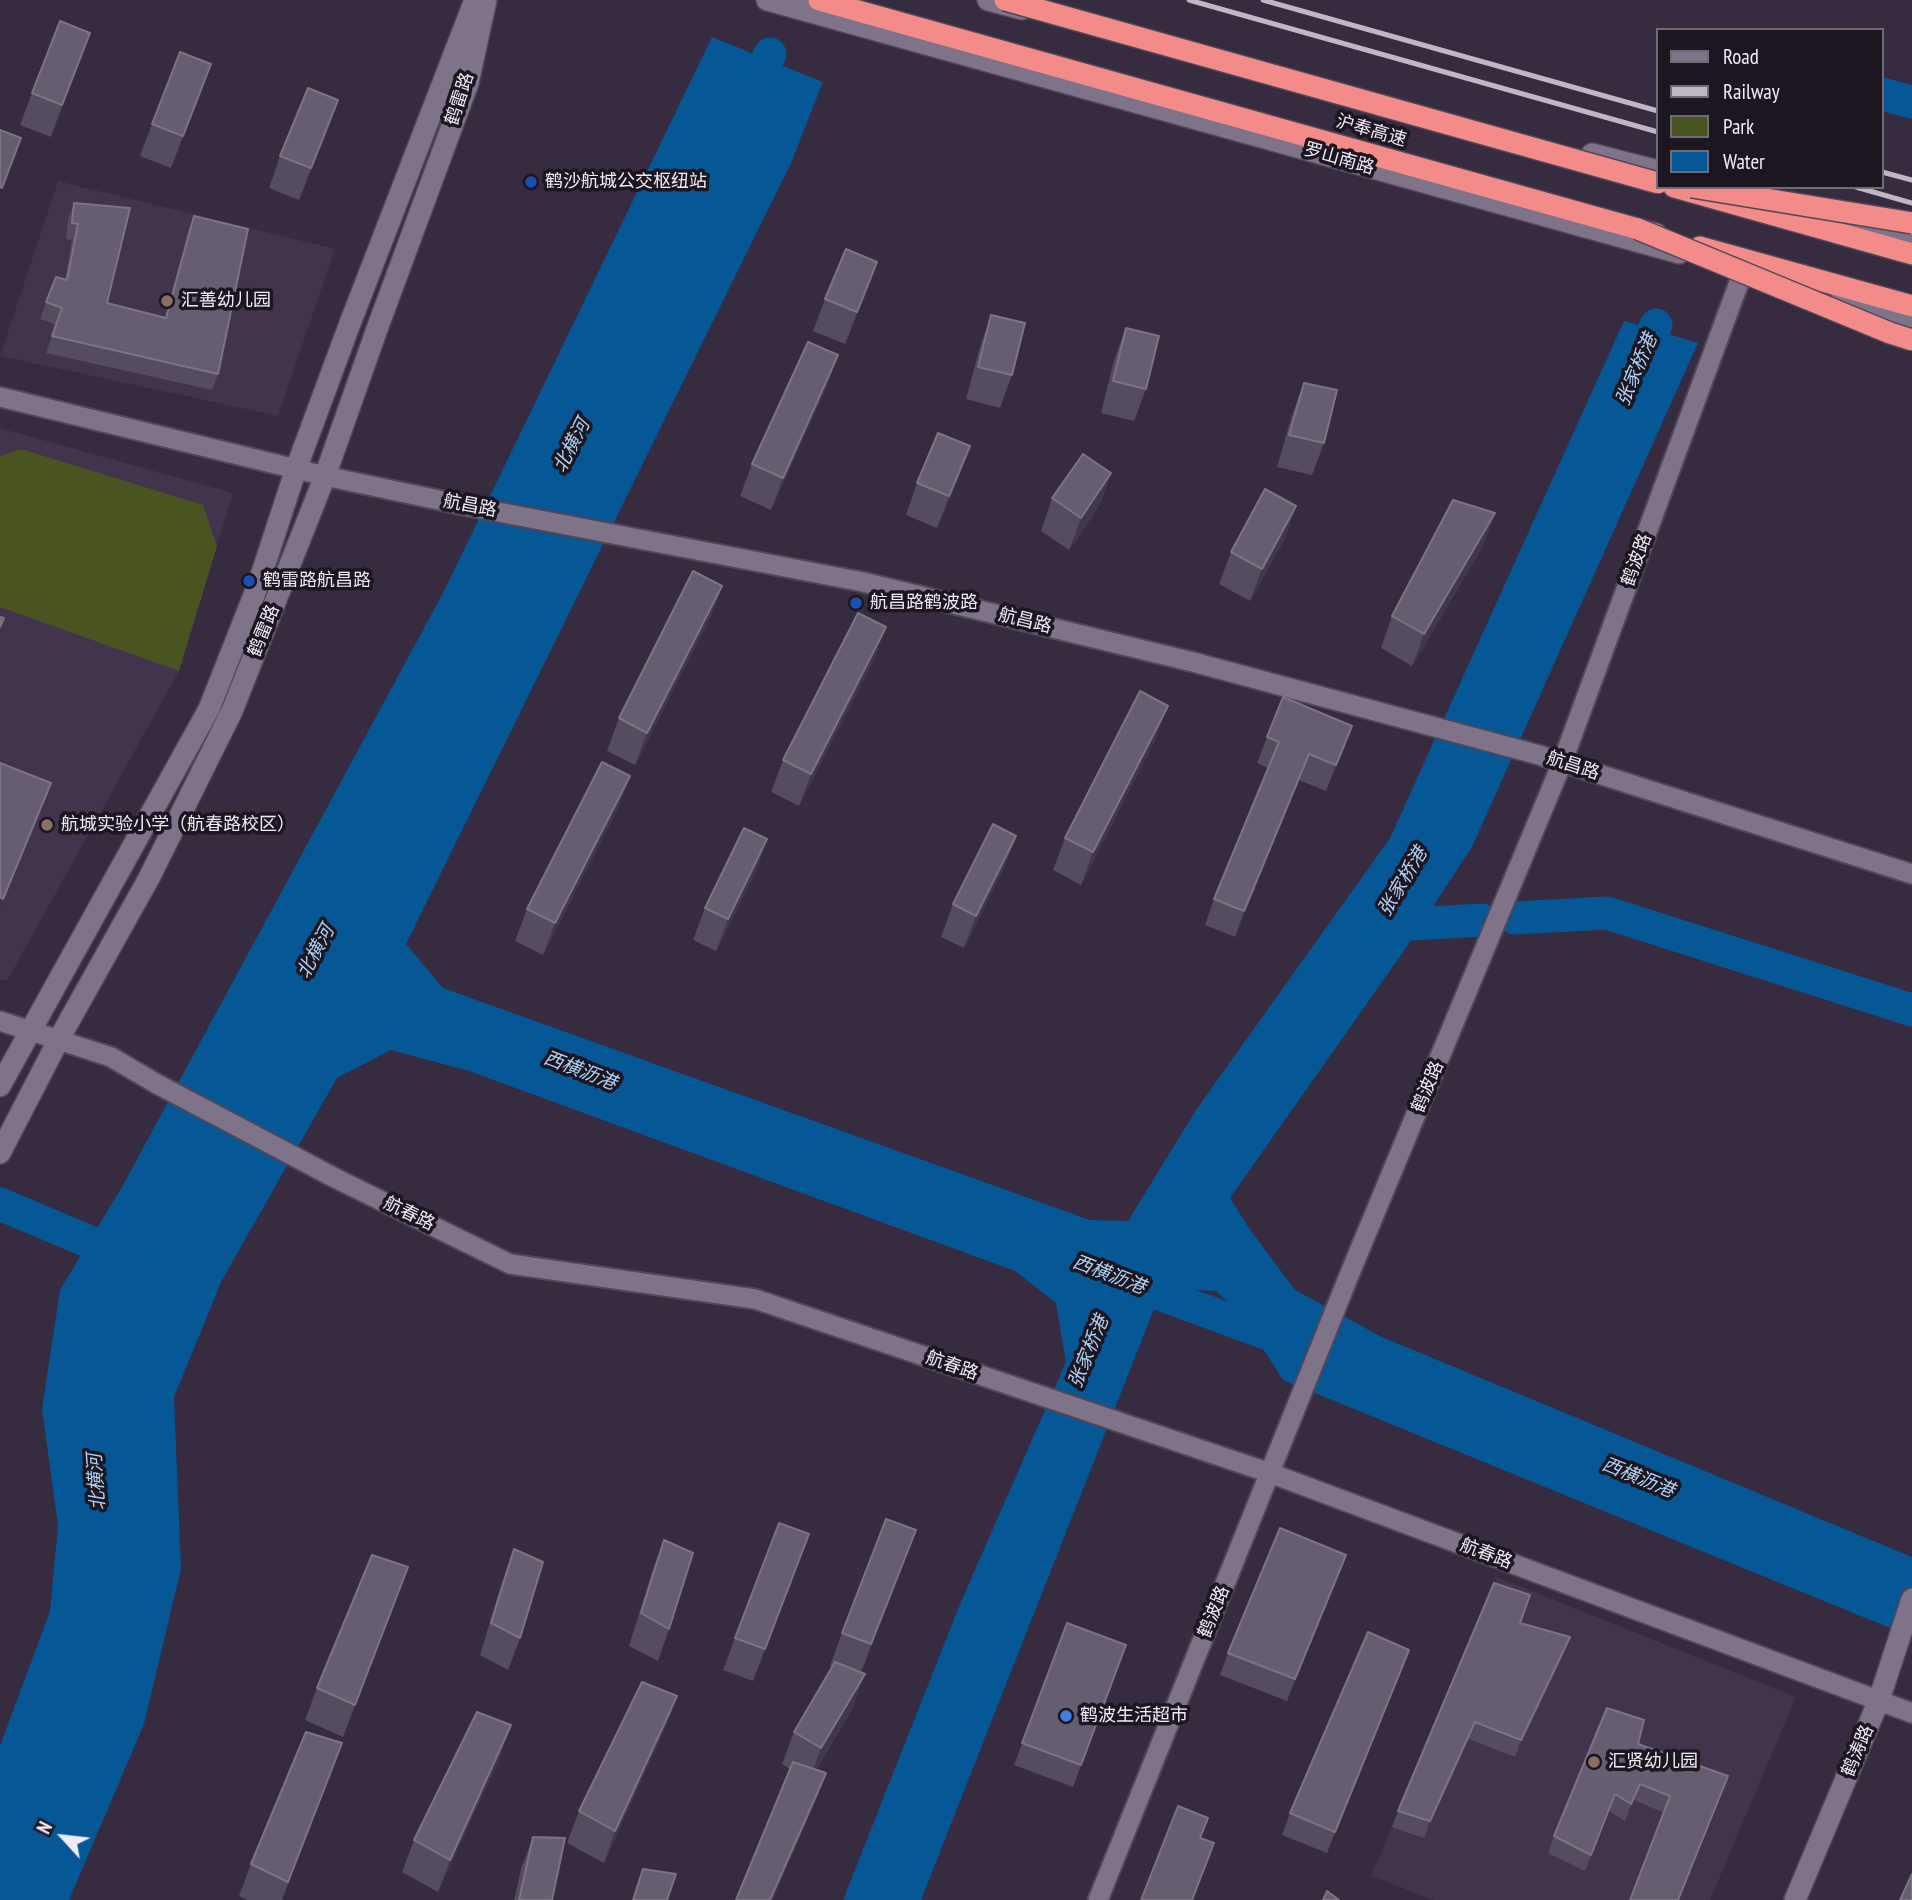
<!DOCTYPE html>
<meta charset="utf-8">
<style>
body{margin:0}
#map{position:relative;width:1912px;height:1900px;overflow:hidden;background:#362b3f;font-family:"PT Sans Narrow",sans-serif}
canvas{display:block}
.legend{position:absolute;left:1656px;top:28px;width:228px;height:161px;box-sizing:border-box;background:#1b161f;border:2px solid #716b75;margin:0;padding:9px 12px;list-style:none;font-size:21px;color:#f1eaf7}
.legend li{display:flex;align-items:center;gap:14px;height:35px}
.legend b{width:35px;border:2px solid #716b75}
.north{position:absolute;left:28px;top:1802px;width:70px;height:70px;-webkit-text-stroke:5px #1b161f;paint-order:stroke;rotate:297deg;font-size:19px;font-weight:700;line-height:28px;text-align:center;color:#f1eaf7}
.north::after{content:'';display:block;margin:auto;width:24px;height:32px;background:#f1eaf7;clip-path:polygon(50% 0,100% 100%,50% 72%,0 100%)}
</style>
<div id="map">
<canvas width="1912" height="1900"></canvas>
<ul class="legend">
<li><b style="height:9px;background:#7f738a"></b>Road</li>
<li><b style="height:9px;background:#bfb7c6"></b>Railway</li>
<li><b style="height:19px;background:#4a5421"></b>Park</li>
<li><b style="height:19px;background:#055796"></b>Water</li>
</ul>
<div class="north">N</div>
</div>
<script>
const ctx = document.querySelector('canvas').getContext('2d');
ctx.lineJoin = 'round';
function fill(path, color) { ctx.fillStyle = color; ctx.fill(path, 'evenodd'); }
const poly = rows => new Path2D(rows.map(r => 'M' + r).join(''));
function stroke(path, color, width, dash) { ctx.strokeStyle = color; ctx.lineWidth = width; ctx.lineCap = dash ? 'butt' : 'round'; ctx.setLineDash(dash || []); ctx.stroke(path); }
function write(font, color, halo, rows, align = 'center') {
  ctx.font = font + ' "PT Sans Narrow","Noto Sans SC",sans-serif'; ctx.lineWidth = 7; ctx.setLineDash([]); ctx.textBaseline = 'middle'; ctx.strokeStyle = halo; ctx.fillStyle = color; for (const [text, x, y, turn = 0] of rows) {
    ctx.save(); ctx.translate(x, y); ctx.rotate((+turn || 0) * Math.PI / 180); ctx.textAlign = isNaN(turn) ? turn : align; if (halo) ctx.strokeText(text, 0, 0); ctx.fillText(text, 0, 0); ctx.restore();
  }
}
fill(poly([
 [58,181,335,249,278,416,0,356],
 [0,428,233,493,179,671,7,981,0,979],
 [1497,1577,1796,1697,1710,1900,1434,1900,1371,1876]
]), '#41344c');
fill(poly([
 [21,449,203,505,217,546,179,671,0,607,0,456]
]), '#4a5421');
fill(poly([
 [712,37,823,82,791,163,406,944,443,988,1090,1220,1128,1221,1196,1110,1390,838,1624,321,1698,343,1472,847,1401,955,1230,1198,1249,1228,1295,1290,1382,1337,1912,1557,1912,1637,1283,1380,1240,1313,1216,1291,1179,1289,1158,1299,921,1900,843,1900,960,1604,1066,1362,1056,1303,1015,1271,469,1071,391,1050,337,1078,222,1280,174,1397,181,1569,144,1724,69,1900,0,1900,0,1746,50,1611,58,1526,42,1409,60,1290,122,1187,444,591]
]), '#055796');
stroke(poly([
 [1882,94,1912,102],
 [747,99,770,54],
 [1636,371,1656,325],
 [1515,918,1607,913,1912,1010],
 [1378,926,1482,920],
 [0,1204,130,1259],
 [1124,1281,1290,1342]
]), '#055796', 33);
const street = poly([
 [0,397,325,476,467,506,863,582,1193,662,1539,755,1912,874],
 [0,1021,111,1057,157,1084,335,1178,510,1264,755,1299,1270,1473,1912,1713],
 [1098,1900,1350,1273,1562,763,1744,269]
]);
const secondary = poly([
 [767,0,1679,253],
 [988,0,1022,9],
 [1592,154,1658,171],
 [1816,215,1912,241],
 [1842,297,1912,317],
 [0,1086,209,709,258,585,296,469,349,326,475,0],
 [0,1153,59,1039,149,878,232,711,325,476,377,329,468,83,486,0],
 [1795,1900,1879,1700,1912,1599]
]);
const highway = poly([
 [819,0,1656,234],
 [1674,187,1912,254],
 [1700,247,1912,306]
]);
stroke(street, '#504757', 23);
stroke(secondary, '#504757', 24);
stroke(highway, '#504757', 24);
stroke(street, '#7f738a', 19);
stroke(secondary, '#7f738a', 21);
stroke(highway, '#f38b89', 21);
stroke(poly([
 [1189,0,1658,132],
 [1263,0,1658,111],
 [1882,172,1912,180],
 [1856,187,1912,203]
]), '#bfb7c6', 5);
const highwayBridge = poly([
 [1005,0,1658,183],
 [1692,187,1912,223],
 [1638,229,1890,333,1912,340]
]);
stroke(highwayBridge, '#504757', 24, []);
stroke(highwayBridge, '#f38b89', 21);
fill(poly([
 [90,33,51,137,20,125,32,93],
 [199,96,171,168,140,156,152,124],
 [327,132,299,200,269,188,280,156],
 [74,203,107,303,165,318,188,232,194,216,218,374,212,390,46,353,56,325,40,319,56,277,65,280,72,240,66,239,68,220],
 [877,262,866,294,845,344,813,331,825,299],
 [991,315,1012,375,1000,408,966,399,980,347],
 [1126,328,1146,389,1134,421,1101,413,1114,360],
 [838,355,826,388,771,510,740,496,752,464],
 [1304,383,1324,443,1312,475,1277,467,1292,415],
 [970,446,958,479,937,528,906,515,917,483],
 [1111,473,1100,505,1069,550,1041,531,1052,498],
 [1296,506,1285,538,1250,601,1219,584,1231,552],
 [1495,513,1483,546,1412,666,1381,648,1392,616],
 [722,586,710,618,635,765,607,751,619,718],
 [886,627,874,659,799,806,771,792,783,760],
 [1352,726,1326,791,1299,780,1235,937,1205,925,1214,899,1268,768,1257,763,1267,737],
 [1156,738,1081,885,1053,870,1065,838],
 [630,776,618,808,543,955,515,941,527,909],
 [1016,836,1004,868,964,948,941,937,953,904],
 [767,839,756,871,716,951,693,940,705,908],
 [809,1534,753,1681,723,1670,735,1638],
 [664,1540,669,1629,658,1661,629,1646,652,1572],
 [514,1549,520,1638,508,1670,480,1655,502,1582],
 [1346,1555,1287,1701,1220,1675,1228,1653],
 [904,1562,861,1672,854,1706,816,1770,826,1773,814,1805,772,1900,736,1900,790,1769,782,1764,794,1732,832,1667,830,1666,842,1633],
 [408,1567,343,1737,305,1720,317,1688],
 [1067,1623,1126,1645,1073,1787,1014,1765],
 [1520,1623,1564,1653,1515,1757,1469,1739,1424,1838,1392,1827,1398,1811],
 [1409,1650,1327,1853,1282,1835,1290,1813],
 [677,1696,665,1728,604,1863,567,1843,579,1811],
 [342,1743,282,1900,247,1900,239,1896,251,1864],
 [1638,1744,1728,1776,1722,1792,1664,1813,1634,1800,1625,1821,1609,1811,1585,1871,1548,1853,1554,1836],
 [500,1757,438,1892,402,1872,414,1840],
 [533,1837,552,1900,514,1900,521,1869]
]), '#564c5f');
fill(poly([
 [90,33,79,65,51,137,62,105],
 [211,64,199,96,171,168,183,136],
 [338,100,327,132,299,200,311,168],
 [877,262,866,294,845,344,857,312],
 [838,355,826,388,771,510,783,478],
 [970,446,958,479,937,528,949,496],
 [1111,473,1100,505,1069,550,1081,518],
 [1296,506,1285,538,1250,601,1262,569],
 [1495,513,1483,546,1412,666,1424,634],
 [722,586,710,618,635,765,647,733],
 [886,627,874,659,799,806,811,774],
 [1168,706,1156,738,1081,885,1093,852],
 [1352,726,1343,752,1326,791,1336,765],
 [1309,754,1299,780,1235,937,1244,911],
 [630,776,618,808,543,955,555,923],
 [51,783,45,800,0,908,3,899],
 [1016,836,1004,868,964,948,976,916],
 [767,839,756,871,716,951,728,919],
 [916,1530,904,1562,860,1677,871,1644],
 [1346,1555,1338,1576,1287,1701,1295,1679],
 [408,1567,396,1599,343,1737,355,1705],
 [1570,1637,1564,1653,1515,1757,1521,1740],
 [1409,1650,1401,1672,1327,1853,1335,1832],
 [865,1674,854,1706,809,1781,821,1748],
 [677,1696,665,1728,604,1863,615,1831],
 [1475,1722,1469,1739,1424,1838,1430,1821],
 [511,1725,500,1757,438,1892,450,1860],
 [342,1743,330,1776,282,1900],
 [826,1773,814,1805,772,1900,770,1900],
 [1640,1784,1634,1800,1625,1821,1631,1804]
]), '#42384c');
const building = poly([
 [60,21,90,33,62,105,32,93,60,21],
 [180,52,211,64,183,136,152,124,180,52],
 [308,88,338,100,311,168,280,156,308,88],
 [0,130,21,138,2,188,0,187,0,130],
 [74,203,130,208,107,303,166,318,194,216,248,229,218,374,52,336,62,308,46,302,56,277,67,280,78,224,72,223,74,203],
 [846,249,877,262,857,312,825,299,846,249],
 [991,315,1025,323,1012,375,978,367,991,315],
 [1126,328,1159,336,1146,389,1113,381,1126,328],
 [808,342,838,355,783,478,752,464,808,342],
 [1304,383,1337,390,1324,443,1289,435,1304,383],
 [938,433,970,446,949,496,917,483,938,433],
 [1083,454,1111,473,1081,518,1052,498,1083,454],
 [1265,489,1296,506,1262,569,1231,552,1265,489],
 [1453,500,1495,513,1424,634,1392,616,1453,500],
 [693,571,722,586,647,733,619,718,693,571],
 [858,613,886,627,811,774,783,760,858,613],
 [0,617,4,618,0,627,0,617],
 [1140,691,1168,706,1093,852,1065,838,1140,691],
 [1283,697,1352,726,1336,765,1309,754,1244,911,1214,899,1279,742,1267,737,1283,697],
 [602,762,630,776,555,923,527,909,602,762],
 [0,763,51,783,3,899,0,897,0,763],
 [993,824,1016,836,976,916,953,904,993,824],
 [744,828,767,839,728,919,705,908,744,828],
 [886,1519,916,1530,871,1644,842,1633,886,1519],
 [779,1523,809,1534,765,1649,735,1638,779,1523],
 [1280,1528,1346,1555,1295,1679,1228,1653,1280,1528],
 [664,1540,693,1553,669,1629,641,1613,664,1540],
 [514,1549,543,1562,520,1638,491,1623,514,1549],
 [372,1555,408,1567,355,1705,317,1688,372,1555],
 [1494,1583,1530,1595,1520,1623,1570,1637,1521,1740,1475,1722,1430,1821,1398,1811,1494,1583],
 [1067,1623,1126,1645,1081,1765,1022,1743,1067,1623],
 [1368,1632,1409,1650,1335,1832,1290,1813,1368,1632],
 [835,1662,865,1674,821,1748,794,1732,835,1662],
 [642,1682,677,1696,615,1831,579,1811,642,1682],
 [1607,1708,1644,1720,1638,1744,1728,1776,1678,1900,1630,1900,1670,1796,1640,1784,1631,1804,1615,1794,1591,1855,1554,1836,1607,1708],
 [477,1712,511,1725,450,1860,414,1840,477,1712],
 [306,1732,342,1743,288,1882,251,1864,306,1732],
 [793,1762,826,1773,770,1900,736,1900,793,1762],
 [1178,1806,1208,1818,1200,1838,1214,1843,1192,1900,1141,1900,1178,1806],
 [533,1837,565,1838,552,1900,519,1900,533,1837],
 [643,1869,676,1874,667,1900,633,1900,643,1869],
 [1912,1874,1912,1900,1900,1900,1912,1874],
 [1327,1891,1339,1900,1323,1900,1327,1891]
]);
fill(building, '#665d70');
stroke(building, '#7c7385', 2);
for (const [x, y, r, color] of [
 [531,182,7,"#1a4fb4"],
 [167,301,7,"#8d6e63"],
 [249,581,7,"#1a4fb4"],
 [856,603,7,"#1a4fb4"],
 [47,825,7,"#8d6e63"],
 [1066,1716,7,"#3f7fe0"],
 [1594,1762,7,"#8d6e63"]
]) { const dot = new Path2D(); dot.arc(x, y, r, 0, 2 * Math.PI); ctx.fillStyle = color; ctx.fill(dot); stroke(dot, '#1b161f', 2.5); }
write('18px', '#f1eaf7', '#1b161f', [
 ["鹤雷路",460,99,-72],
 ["沪奉高速",1371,131,16],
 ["罗山南路",1339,159,16],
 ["航昌路",470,506,11],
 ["鹤波路",1637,560,-70],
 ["航昌路",1025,621,14],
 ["鹤雷路",264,631,-68],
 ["航昌路",1573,766,18],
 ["鹤波路",1428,1087,-67],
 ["航春路",409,1214,26],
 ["航春路",952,1366,19],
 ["航春路",1486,1554,21],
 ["鹤波路",1214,1612,-68],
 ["鹤涛路",1858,1751,-67]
]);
write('18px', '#f1eaf7', '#1b161f', [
 ["鹤沙航城公交枢纽站",545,182],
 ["汇善幼儿园",181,301],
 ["鹤雷路航昌路",263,581],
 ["航昌路鹤波路",870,603],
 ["航城实验小学（航春路校区）",61,825],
 ["鹤波生活超市",1080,1716],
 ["汇贤幼儿园",1608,1762]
], 'left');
write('italic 19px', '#afd1f5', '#1b161f', [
 ["张家桥港",1637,370,-67],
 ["北横河",572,446,-63],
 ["张家桥港",1403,882,-59],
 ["北横河",316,952,-62],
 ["西横沥港",580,1071,21],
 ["西横沥港",1109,1275,21],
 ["张家桥港",1089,1352,-68],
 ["西横沥港",1638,1478,22],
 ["北横河",97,1482,-94]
]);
</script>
